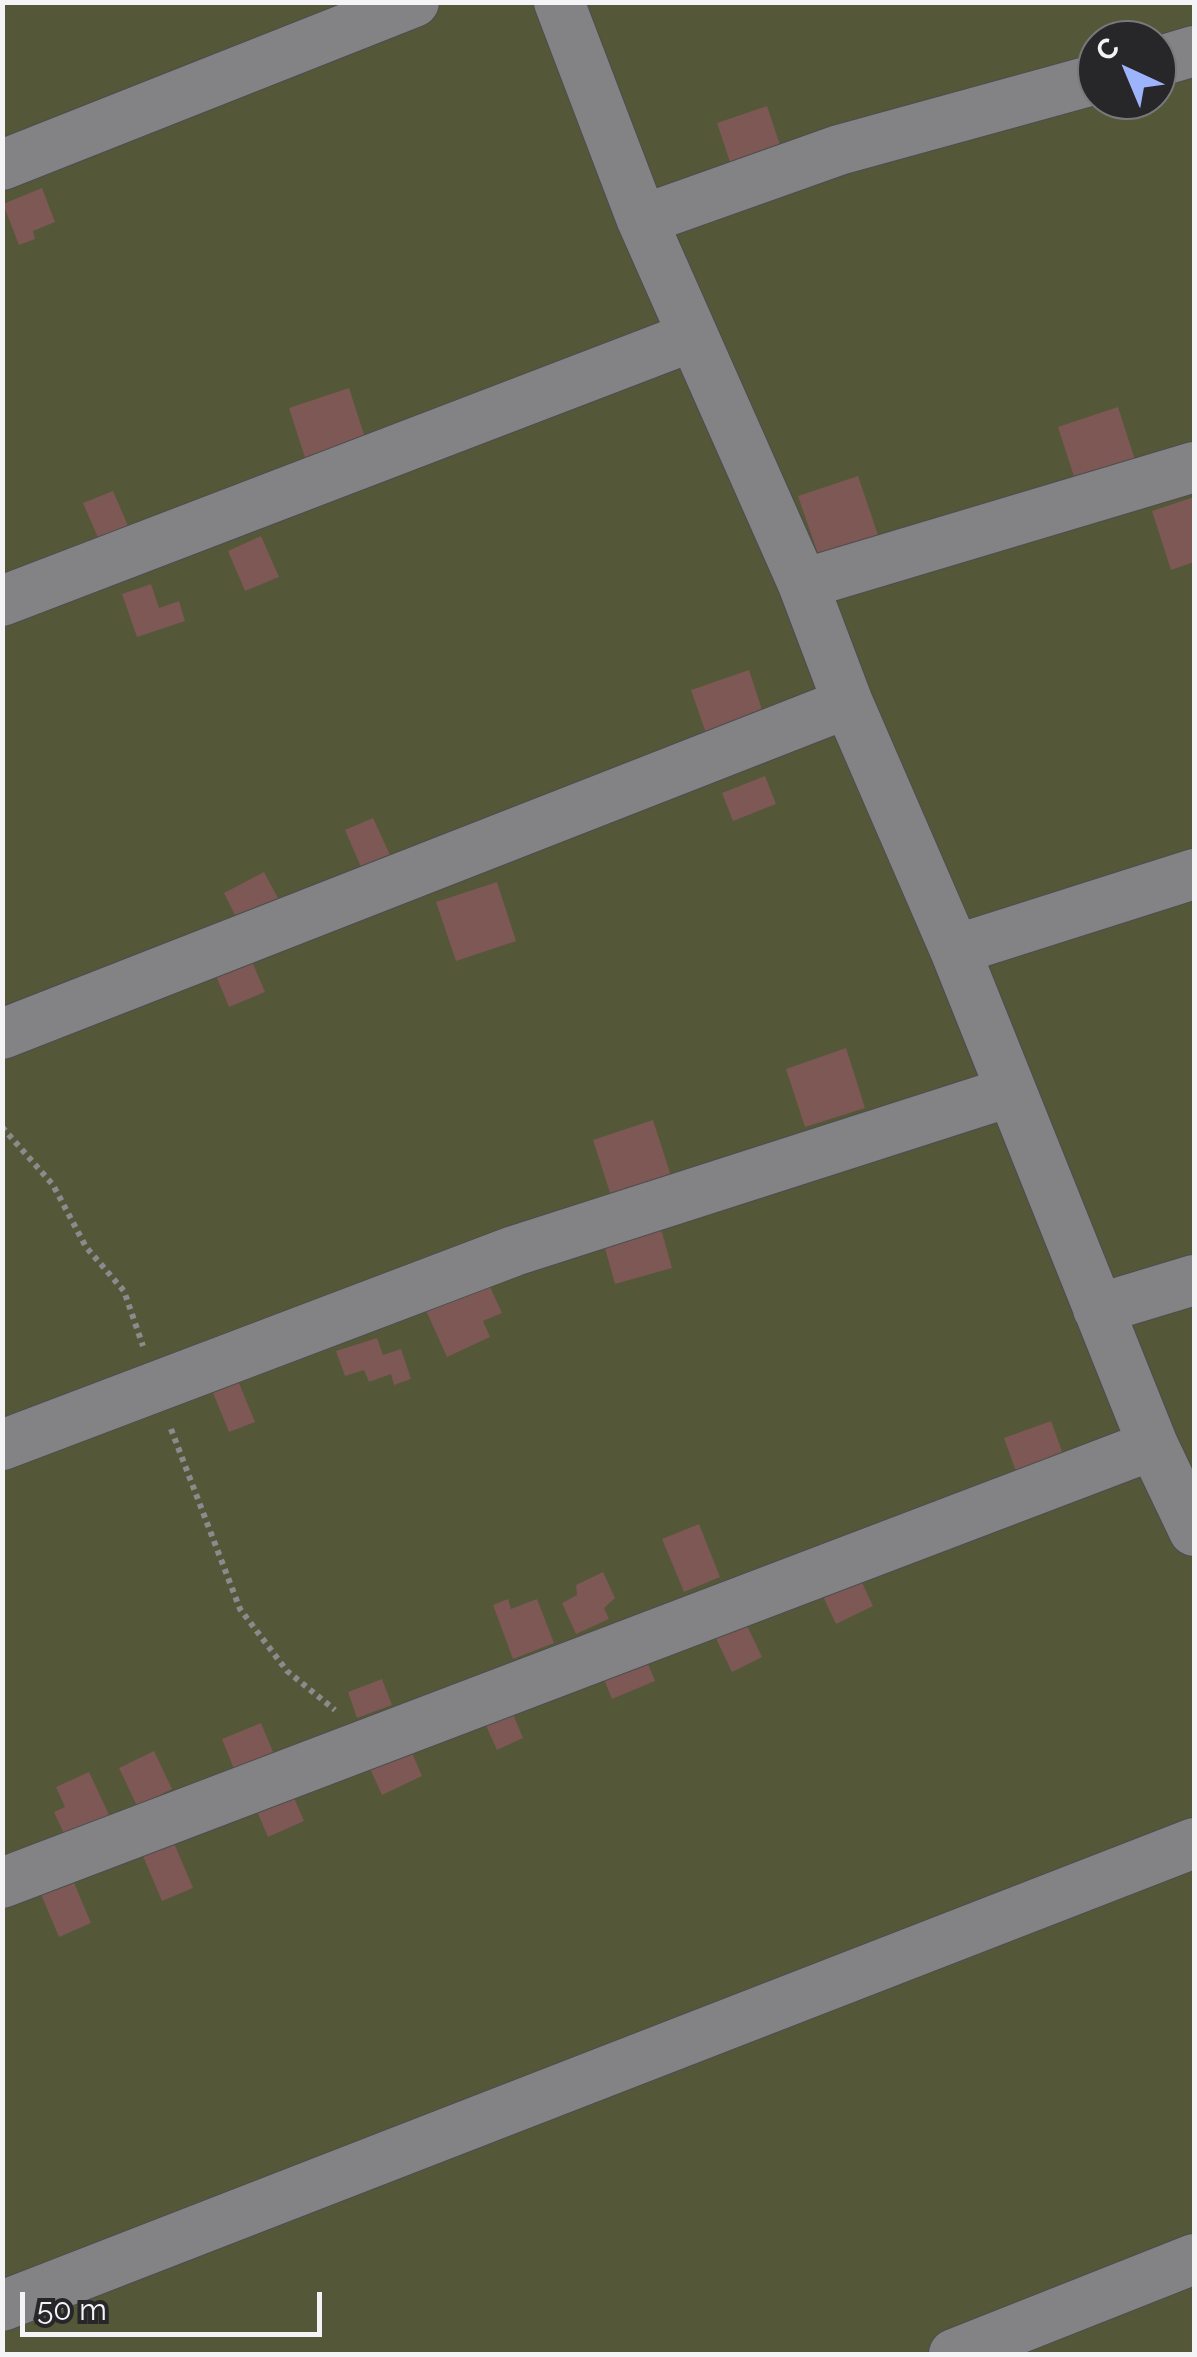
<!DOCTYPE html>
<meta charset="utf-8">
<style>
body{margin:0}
#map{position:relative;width:1197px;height:2357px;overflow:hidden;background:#313032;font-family:Raleway,sans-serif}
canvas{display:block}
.frame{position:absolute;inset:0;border:5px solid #f4f3f5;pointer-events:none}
.north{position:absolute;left:1077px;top:20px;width:100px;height:100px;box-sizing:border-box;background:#272628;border:2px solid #79787a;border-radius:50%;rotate:316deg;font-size:28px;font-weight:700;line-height:40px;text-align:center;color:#f4f3f5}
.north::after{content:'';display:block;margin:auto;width:35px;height:45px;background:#9db4fd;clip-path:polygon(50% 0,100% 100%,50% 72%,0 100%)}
.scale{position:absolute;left:20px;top:2292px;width:302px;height:45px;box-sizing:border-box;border:5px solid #f4f3f5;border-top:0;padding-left:12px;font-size:30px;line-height:35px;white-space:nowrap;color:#f4f3f5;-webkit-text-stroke:8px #272628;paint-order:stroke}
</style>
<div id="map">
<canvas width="1197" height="2357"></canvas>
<div class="frame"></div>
<div class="north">С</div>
<div class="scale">50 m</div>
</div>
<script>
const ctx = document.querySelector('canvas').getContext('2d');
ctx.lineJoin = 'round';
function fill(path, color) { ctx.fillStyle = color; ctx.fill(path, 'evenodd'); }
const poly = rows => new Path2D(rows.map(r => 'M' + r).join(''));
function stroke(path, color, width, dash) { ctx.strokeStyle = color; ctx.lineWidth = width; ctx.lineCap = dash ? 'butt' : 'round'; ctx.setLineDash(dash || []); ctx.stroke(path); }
fill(poly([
 [3,3,1194,3,1194,2354,3,2354],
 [1097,40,1157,40,1157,100,1097,100]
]), '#545738');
fill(poly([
 [767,106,782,151,732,168,717,123],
 [42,188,55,222,33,231,35,239,19,245,3,204],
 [349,388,368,447,308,467,289,408],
 [1118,407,1137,466,1077,486,1058,427],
 [858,476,878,535,818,554,798,496],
 [113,491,129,528,99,540,83,503],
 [1194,497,1194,562,1171,570,1152,511],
 [261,536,279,577,245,591,228,551],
 [151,584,159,608,179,601,185,621,137,637,122,594],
 [749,670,765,719,708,739,691,690],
 [765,776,776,804,733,821,722,793],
 [373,818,390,855,361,867,345,830],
 [264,872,279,900,238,921,224,893],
 [497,882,516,941,456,961,436,902],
 [250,957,265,992,229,1007,214,971],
 [846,1048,865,1108,805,1127,786,1069],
 [653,1120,672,1179,612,1199,593,1140],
 [660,1225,672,1268,615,1284,603,1241],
 [486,1278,502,1313,483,1321,490,1337,447,1357,424,1306],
 [377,1338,383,1355,401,1349,411,1379,394,1385,391,1374,369,1382,364,1370,345,1376,336,1351],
 [239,1383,255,1422,229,1432,213,1393],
 [1051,1421,1063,1454,1016,1471,1004,1438],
 [699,1524,720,1577,684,1592,662,1539],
 [603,1572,615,1598,604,1608,609,1619,576,1634,562,1603,577,1595,576,1585],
 [858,1574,873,1606,836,1624,821,1592],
 [508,1599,511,1609,537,1599,554,1643,513,1659,493,1605],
 [741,1613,762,1657,732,1672,711,1628],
 [644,1654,655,1681,612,1699,601,1672],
 [382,1679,392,1705,357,1718,348,1692],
 [510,1707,523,1738,497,1750,483,1719],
 [261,1723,273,1752,234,1769,222,1739],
 [409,1746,422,1776,382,1795,368,1764],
 [154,1751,172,1789,137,1806,119,1768],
 [89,1772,111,1819,67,1840,54,1812,65,1807,56,1787],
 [292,1793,304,1821,268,1837,256,1809],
 [174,1843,193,1888,162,1901,143,1856],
 [72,1878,91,1923,59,1937,40,1892]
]), '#7d5854');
const minor = poly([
 [559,2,642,220,803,584,848,703,955,950,1153,1445,1194,1531],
 [1157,62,1194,51],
 [2,165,414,2],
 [642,220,839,150,1097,79],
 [803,584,1194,467],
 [2,601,691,337],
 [955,950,1194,874],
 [2,1034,848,703],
 [1098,1309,1194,1280],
 [2,1445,514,1251,1009,1092],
 [2,1883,1153,1445],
 [2,2306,1194,1843],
 [954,2354,1194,2259]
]);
stroke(minor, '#4e4d4f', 52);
stroke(poly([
 [2,1127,53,1185,86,1247,124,1291,143,1346],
 [171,1429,240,1609,287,1671,335,1710]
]), '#8b8a8c', 6, [5, 5]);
stroke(minor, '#838285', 50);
</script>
